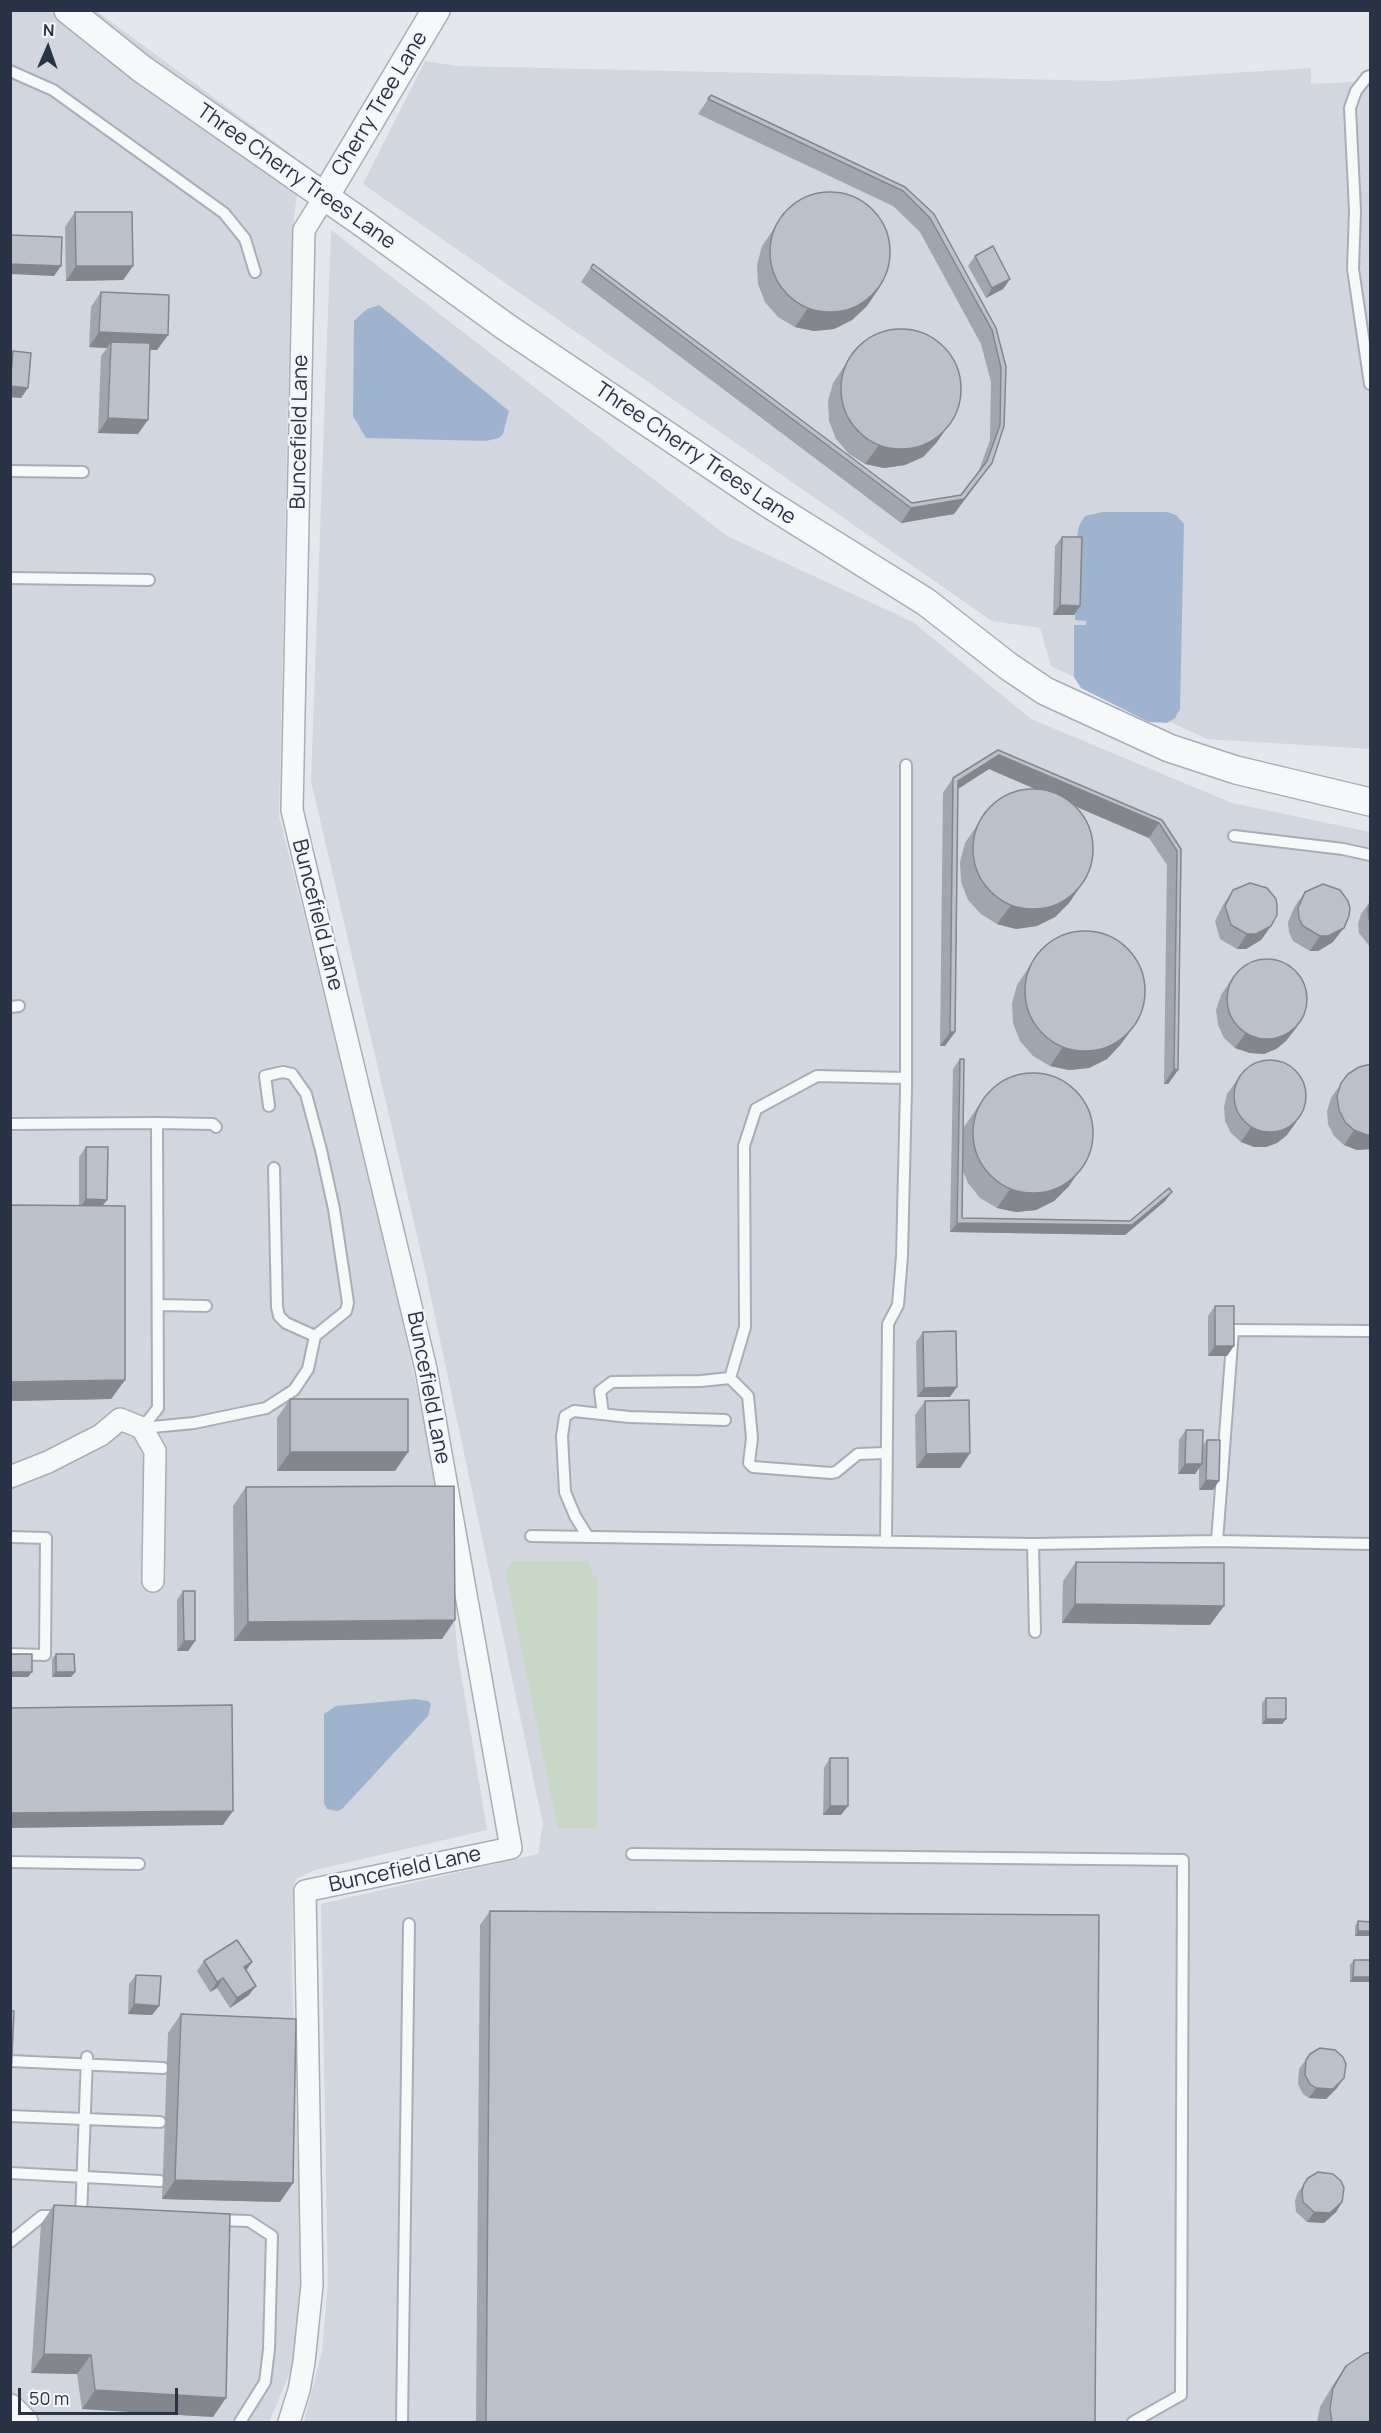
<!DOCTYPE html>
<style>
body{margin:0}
#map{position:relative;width:1381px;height:2433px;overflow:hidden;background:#e4e7ec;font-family:Manrope,sans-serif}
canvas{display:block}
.frame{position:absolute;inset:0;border:12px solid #2a3345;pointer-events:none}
.north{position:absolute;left:18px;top:18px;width:60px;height:60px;-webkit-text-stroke:4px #f4f6f9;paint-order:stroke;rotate:2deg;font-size:16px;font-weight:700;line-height:24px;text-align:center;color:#2a3345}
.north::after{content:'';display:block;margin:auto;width:21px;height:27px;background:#2a3345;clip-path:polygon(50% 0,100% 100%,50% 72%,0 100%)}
.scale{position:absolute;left:18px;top:2388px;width:160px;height:27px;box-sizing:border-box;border:3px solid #2a3345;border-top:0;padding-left:8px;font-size:18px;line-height:21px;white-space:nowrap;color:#2a3345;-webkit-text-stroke:4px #f4f6f9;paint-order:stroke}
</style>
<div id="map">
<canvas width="1381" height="2433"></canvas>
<div class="frame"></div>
<div class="north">N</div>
<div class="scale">50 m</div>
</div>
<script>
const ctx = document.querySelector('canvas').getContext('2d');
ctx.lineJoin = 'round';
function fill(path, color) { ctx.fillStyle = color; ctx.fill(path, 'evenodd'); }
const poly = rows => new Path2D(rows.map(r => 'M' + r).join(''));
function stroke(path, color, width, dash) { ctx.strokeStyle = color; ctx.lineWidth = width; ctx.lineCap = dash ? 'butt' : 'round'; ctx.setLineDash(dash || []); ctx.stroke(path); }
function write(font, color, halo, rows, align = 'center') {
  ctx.font = font + ' Manrope,sans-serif'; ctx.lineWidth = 5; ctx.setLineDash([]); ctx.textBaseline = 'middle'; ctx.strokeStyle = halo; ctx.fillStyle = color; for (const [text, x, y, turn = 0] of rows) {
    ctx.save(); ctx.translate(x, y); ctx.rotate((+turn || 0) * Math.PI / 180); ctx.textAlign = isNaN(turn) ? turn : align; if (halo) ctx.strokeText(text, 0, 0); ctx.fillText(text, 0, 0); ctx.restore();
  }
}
fill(poly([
 [95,10,310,168,297,195,294,217,290,303,279,816,378,1209,445,1520,458,1656,487,1830,315,1870,296,1879,293,1892,292,1965,302,2303,291,2370,269,2422,11,2422,10,11],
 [425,61,457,66,1106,81,1311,68,1311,84,1370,81,1370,749,1207,739,1051,666,1040,628,992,621,363,184],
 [331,230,727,536,913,622,1031,719,1232,803,1370,832,1370,2422,304,2422,322,2351,328,2281,321,1904,538,1854,543,1824,426,1274,311,781]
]), '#d2d6de');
fill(poly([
 [512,1561,588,1561,594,1577,598,1577,597,1828,558,1828,506,1573]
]), '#c8d6c5');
fill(poly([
 [379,305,509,411,503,434,499,438,486,441,366,438,353,416,354,321,367,309],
 [1103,512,1167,512,1176,515,1184,524,1180,709,1175,718,1167,723,1149,722,1081,688,1074,677,1074,625,1086,625,1086,621,1075,620,1077,537,1079,526,1085,516],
 [415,1699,428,1701,431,1704,428,1716,343,1808,338,1811,327,1809,324,1803,324,1714,336,1706]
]), '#9eb3cd');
const service = poly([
 [10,71,53,90,224,213,245,239,255,272],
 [1370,76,1367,77,1356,91,1350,108,1355,211,1353,269,1370,384],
 [10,471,83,472],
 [10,578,149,580],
 [1234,836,1343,849,1370,855],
 [10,1007,19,1006],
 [157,1123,213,1124,216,1127],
 [10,1124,157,1123,158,1408,142,1428],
 [274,1168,277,1307,279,1316,286,1323,315,1336],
 [158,1305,206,1306],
 [730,1378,748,1396,752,1438,749,1463,753,1467,831,1473,836,1472,858,1454,886,1453],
 [603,1414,600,1391,612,1382,701,1381,730,1378,745,1327,744,1146,756,1109,817,1076,905,1078],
 [142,1428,194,1423,266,1408,294,1390,308,1369,315,1336,346,1311,348,1303,346,1289,334,1209,321,1150,306,1094,292,1074,283,1072,265,1076,269,1106],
 [531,1536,1033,1544,1217,1541,1370,1544],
 [10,1537,46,1538,45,1655,10,1654],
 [588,1537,575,1516,565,1492,562,1436,565,1416,574,1411,629,1417,725,1420],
 [1217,1541,1233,1330,1370,1331],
 [886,1542,888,1324,898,1305,902,1256,906,1089,906,765],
 [1033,1544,1035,1632],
 [632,1854,1183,1860,1181,2395,1133,2422],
 [10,1862,139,1864],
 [10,2061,163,2068],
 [10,2116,160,2122],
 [10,2173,160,2181],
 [81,2217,87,2057],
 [217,2220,249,2221,272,2236,269,2349,265,2382,240,2422],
 [10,2242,42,2216,60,2216],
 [402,2422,409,1924]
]);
const minor = poly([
 [10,1477,48,1462,101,1435,120,1419,142,1428,155,1451,153,1581],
 [289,2422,299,2390,304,2362,312,2285,305,1891,511,1848,426,1369,292,810,304,230,324,198]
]);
const tertiary = poly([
 [68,10,142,69,364,224,506,327,766,502,926,602,1008,666,1045,691,1169,748,1236,770,1370,802],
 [324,198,436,10],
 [10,2408,24,2422]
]);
stroke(service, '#a8adb7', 14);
stroke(minor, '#a8adb7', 24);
stroke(tertiary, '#a8adb7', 30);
stroke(service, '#f7f8fa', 10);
stroke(minor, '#f7f8fa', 21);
stroke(tertiary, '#f7f8fa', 27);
fill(poly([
 [711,95,905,187,934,214,996,328,1006,367,1004,426,992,463,954,514,901,523,581,282,593,264,912,503,961,495,978,473,990,440,991,382,981,344,920,232,893,206,698,114],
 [786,211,867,306,852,320,834,329,814,331,795,327,778,317,765,302,758,284,757,265,762,246],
 [75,212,133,266,123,280,66,281,65,227],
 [975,256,1010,279,1003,289,986,298,968,266],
 [101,292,168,335,157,350,150,349,138,434,98,433,101,356,107,348,89,347,91,307],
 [857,347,937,442,923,457,905,465,884,468,865,464,849,454,836,439,829,421,828,401,833,383],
 [13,351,21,398,10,397,10,355],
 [1062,537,1074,615,1053,615,1055,546],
 [998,750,1162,820,1181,849,1178,1070,1168,1084,1164,1084,1167,865,1149,838,1072,805,1082,884,1069,903,1055,917,1037,926,1016,929,997,924,981,914,968,900,961,882,960,862,965,843,989,808,1037,790,989,769,958,789,955,1032,945,1046,940,1046,943,793,953,778],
 [1233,890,1271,926,1261,940,1246,949,1237,949,1220,939,1215,921,1223,905],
 [1305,892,1333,942,1318,951,1310,951,1293,941,1289,932,1288,922,1295,906],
 [1371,900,1371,948,1359,933,1358,924,1361,914],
 [1041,949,1121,1044,1107,1059,1089,1068,1069,1070,1050,1066,1033,1056,1020,1041,1013,1023,1012,1003,1017,985],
 [1231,980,1286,1041,1276,1049,1264,1054,1250,1053,1235,1048,1224,1038,1218,1025,1216,1010,1221,995],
 [960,1059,963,1131,964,1127,988,1092,1069,1186,1054,1201,1036,1210,1016,1212,997,1208,980,1198,968,1183,963,1171,962,1218,1130,1221,1172,1192,1165,1201,1125,1235,950,1232,953,1069],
 [1371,1064,1371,1149,1357,1150,1344,1145,1334,1136,1328,1124,1327,1111,1331,1098,1348,1074],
 [1238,1079,1287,1135,1277,1143,1266,1147,1254,1147,1241,1142,1231,1133,1225,1121,1224,1107,1227,1094],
 [86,1147,103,1206,125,1380,111,1399,10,1401,10,1205,79,1206,79,1157],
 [1215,1306,1227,1356,1208,1356,1208,1316],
 [923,1332,950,1397,917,1397,916,1342],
 [290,1399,408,1452,395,1471,277,1471,277,1418],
 [925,1401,970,1453,960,1468,916,1468,915,1415],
 [1186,1430,1202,1446,1207,1440,1213,1490,1199,1490,1199,1468,1195,1474,1178,1474,1179,1440],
 [246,1487,442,1639,234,1641,233,1506],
 [1076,1562,1210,1625,1062,1623,1063,1581],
 [183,1591,195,1641,188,1651,177,1651,177,1600],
 [56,1654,75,1672,71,1677,52,1677,52,1659],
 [1266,1698,1286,1719,1282,1724,1262,1724,1262,1703],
 [830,1758,841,1815,823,1815,824,1768],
 [490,1911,1095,2422,476,2422,480,1925],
 [1358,1921,1371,1922,1355,1936,1355,1926],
 [1354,1960,1371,1960,1371,1982,1350,1982,1350,1965],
 [204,1961,252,1962,246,1970,249,1995,230,2008,217,1988,210,1992,197,1971],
 [136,1975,159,2006,152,2015,128,2014,129,1984],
 [181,2014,293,2183,280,2202,162,2199,168,2033],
 [1310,2054,1337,2088,1326,2099,1309,2098,1303,2094,1298,2084,1299,2069],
 [1308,2178,1342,2202,1336,2212,1324,2223,1307,2222,1296,2212,1295,2201,1297,2194],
 [54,2205,213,2417,82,2409,77,2374,31,2373,41,2224],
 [1346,2366,1371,2422,1317,2422,1320,2407,1333,2385]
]), '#a1a5ae');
fill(poly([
 [10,264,61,266,54,276,10,274],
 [76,266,133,266,123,280,66,281],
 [1010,279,1003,289,986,298,992,288],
 [880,287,867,306,852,320,834,329,814,331,795,327,808,308],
 [99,332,168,335,157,350,111,348,111,342,107,348,89,347],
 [10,386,28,388,21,398,10,397],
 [108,418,148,420,138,434,98,433],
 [950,423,937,442,923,457,905,465,884,468,865,464,879,445],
 [992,463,954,514,901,523,911,508,964,499],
 [1060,605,1080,606,1074,615,1053,615],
 [999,755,1159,823,1149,838,989,769,953,792,958,781],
 [1082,884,1069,903,1055,917,1037,926,1016,929,997,924,1011,905],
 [1271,926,1261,940,1246,949,1237,949,1247,934],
 [1344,928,1333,942,1318,951,1310,951,1320,936],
 [1135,1025,1121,1044,1107,1059,1089,1068,1069,1070,1050,1066,1063,1047],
 [1297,1027,1286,1041,1276,1049,1264,1054,1250,1053,1235,1048,1245,1034],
 [950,1032,955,1032,945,1046,940,1046],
 [1174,1069,1178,1070,1168,1084,1164,1084],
 [1297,1121,1287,1135,1277,1143,1266,1147,1254,1147,1241,1142,1251,1127],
 [1354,1130,1371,1135,1371,1149,1357,1150,1344,1145],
 [1082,1167,1069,1186,1054,1201,1036,1210,1016,1212,997,1208,1010,1189],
 [1172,1192,1165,1201,1125,1235,950,1232,957,1223,1132,1225],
 [86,1199,107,1200,100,1209,79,1209],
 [1215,1346,1234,1346,1227,1356,1208,1356],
 [125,1380,111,1399,10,1401,10,1382],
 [957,1387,950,1397,917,1397,924,1388],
 [290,1452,408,1452,395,1471,277,1471],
 [970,1453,960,1468,916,1468,926,1454],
 [1185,1464,1202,1464,1195,1474,1178,1474],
 [1206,1480,1219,1481,1213,1490,1199,1490],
 [1075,1604,1224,1606,1210,1625,1062,1623],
 [455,1620,442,1639,234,1641,248,1622],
 [184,1641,195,1641,188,1651,177,1651],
 [10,1672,32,1672,28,1677,10,1677],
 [56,1672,75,1672,71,1677,52,1677],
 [1266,1719,1286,1719,1282,1724,1262,1724],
 [830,1806,848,1806,841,1815,823,1815],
 [233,1811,223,1825,10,1828,10,1813],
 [1358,1931,1371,1931,1371,1936,1355,1936],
 [252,1962,245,1972,244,1967],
 [1353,1977,1371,1977,1371,1982,1350,1982],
 [223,1978,217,1988,210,1992,217,1982],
 [256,1986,249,1995,230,2008,237,1998],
 [134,2004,159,2006,152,2015,128,2014],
 [1344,2078,1337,2088,1326,2099,1309,2098,1316,2088],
 [175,2180,293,2183,280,2202,162,2199],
 [1342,2202,1336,2212,1324,2223,1307,2222,1314,2212],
 [44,2354,91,2355,77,2374,31,2373],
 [95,2390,226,2398,213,2417,82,2409]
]), '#83868d');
const building = poly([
 [711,95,905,187,934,214,996,328,1006,367,1004,426,992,463,964,499,911,508,591,268,593,264,912,503,961,495,987,461,1000,425,1001,368,992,330,930,218,903,191,708,99,711,95],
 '770 252a60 60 0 1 1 120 0a60 60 0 1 1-120 0Z',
 [75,212,132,212,133,266,76,266,75,212],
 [10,235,62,237,61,266,10,264,10,235],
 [993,246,1010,279,992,288,975,256,993,246],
 [101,292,169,295,168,335,99,332,101,292],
 '841 389a60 60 0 1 1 120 0a60 60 0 1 1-120 0Z',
 [111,342,150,343,148,420,108,418,111,342],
 [13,351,31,353,28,388,10,386,13,351],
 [1062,537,1082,537,1080,606,1060,605,1062,537],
 [998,750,1162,820,1181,849,1178,1070,1174,1069,1177,851,1159,823,999,755,958,781,955,1032,950,1032,953,778,998,750],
 '973 849a60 60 0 1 1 120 0a60 60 0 1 1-120 0Z',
 [1250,883,1267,888,1276,899,1277,906,1277,915,1271,926,1256,934,1247,934,1231,925,1225,906,1233,890,1250,883],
 [1323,884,1340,890,1348,901,1350,908,1349,916,1344,928,1328,936,1320,936,1303,926,1299,918,1298,908,1305,892,1323,884],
 [1371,901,1371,921,1369,919,1368,909,1371,901],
 '1025 991a60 60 0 1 1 120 0a60 60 0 1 1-120 0Z',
 '1227 999a40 40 0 1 1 80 0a40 40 0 1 1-80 0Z',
 [960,1059,964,1059,962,1218,1130,1221,1169,1188,1172,1192,1132,1225,957,1223,960,1059],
 '1234 1096a36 36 0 1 1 72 0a36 36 0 1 1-72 0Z',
 [1371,1064,1371,1135,1367,1135,1354,1130,1345,1122,1339,1110,1337,1096,1341,1083,1348,1074,1359,1067,1371,1064],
 '973 1133a60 60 0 1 1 120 0a60 60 0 1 1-120 0Z',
 [86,1147,108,1147,107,1200,86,1199,86,1147],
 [10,1205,125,1206,125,1380,10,1382,10,1205],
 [1215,1306,1234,1306,1234,1346,1215,1346,1215,1306],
 [956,1331,957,1387,924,1388,923,1332,956,1331],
 [290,1399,408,1399,408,1452,290,1452,290,1399],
 [969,1400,970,1453,926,1454,925,1401,969,1400],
 [1186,1430,1203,1430,1202,1464,1185,1464,1186,1430],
 [1207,1440,1220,1440,1219,1481,1206,1480,1207,1440],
 [454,1486,455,1620,248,1622,246,1487,454,1486],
 [1076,1562,1224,1563,1224,1606,1075,1604,1076,1562],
 [183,1591,195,1591,195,1641,184,1641,183,1591],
 [10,1654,32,1654,32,1672,10,1672,10,1654],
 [56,1654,74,1654,75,1672,56,1672,56,1654],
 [1266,1698,1286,1698,1286,1719,1266,1719,1266,1698],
 [232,1705,233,1811,10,1813,10,1708,232,1705],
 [830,1758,848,1758,848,1806,830,1806,830,1758],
 [490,1911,1099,1915,1095,2422,486,2422,490,1911],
 [1358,1921,1371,1922,1371,1931,1358,1931,1358,1921],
 [237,1940,252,1962,244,1967,256,1986,237,1998,223,1978,217,1982,204,1961,237,1940],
 [1354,1960,1371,1960,1371,1977,1353,1977,1354,1960],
 [136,1975,161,1976,159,2006,134,2004,136,1975],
 [10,2011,14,2011,10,2100,10,2011],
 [181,2014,296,2019,293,2183,175,2180,181,2014],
 [1320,2048,1335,2050,1343,2057,1346,2064,1344,2078,1333,2089,1316,2088,1310,2084,1305,2075,1306,2060,1310,2054,1320,2048],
 [1318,2172,1333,2174,1341,2181,1344,2188,1342,2202,1330,2213,1314,2212,1303,2202,1302,2191,1304,2184,1308,2178,1318,2172],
 [54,2205,230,2214,226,2398,95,2390,91,2355,44,2354,54,2205],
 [1371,2352,1371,2422,1332,2422,1330,2409,1333,2388,1346,2366,1364,2354,1371,2352]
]);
fill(building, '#bbc0ca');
stroke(building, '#83868d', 1.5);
write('21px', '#2a3345', '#f4f6f9', [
 ["Cherry Tree Lane",380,104,-59],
 ["Three Cherry Trees Lane",296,177,35],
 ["Buncefield Lane",300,432,-89],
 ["Three Cherry Trees Lane",695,454,34],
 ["Buncefield Lane",317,915,76],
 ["Buncefield Lane",428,1388,79],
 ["Buncefield Lane",405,1870,-12]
]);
</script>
